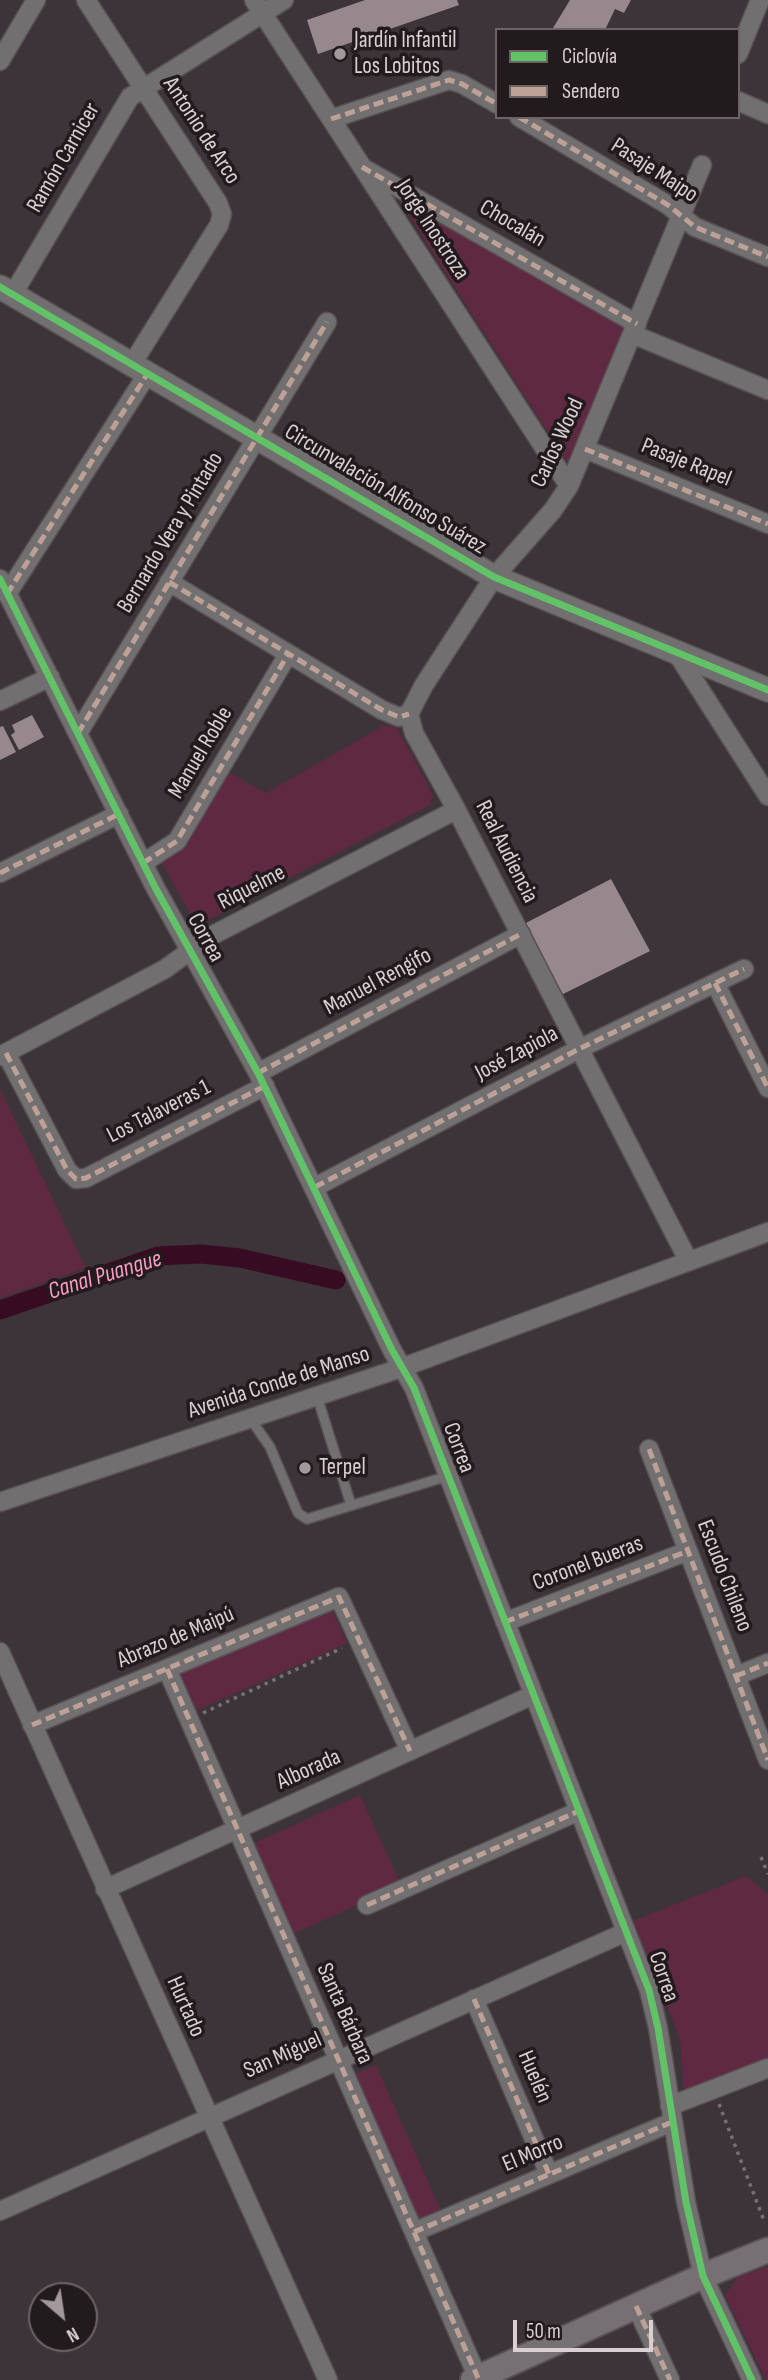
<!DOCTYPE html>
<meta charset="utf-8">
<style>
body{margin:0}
#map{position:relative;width:768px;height:2380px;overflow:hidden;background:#3c3438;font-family:"Sofia Sans Condensed",sans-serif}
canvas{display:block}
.legend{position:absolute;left:495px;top:28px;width:245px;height:91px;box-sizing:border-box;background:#221b1e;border:2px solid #6c6367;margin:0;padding:9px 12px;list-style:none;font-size:21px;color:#dad0d4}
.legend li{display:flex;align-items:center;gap:14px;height:35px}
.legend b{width:35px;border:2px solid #6c6367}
.north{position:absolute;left:28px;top:2282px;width:70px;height:70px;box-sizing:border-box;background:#221b1e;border:2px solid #6c6367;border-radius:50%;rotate:151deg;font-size:19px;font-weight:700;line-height:28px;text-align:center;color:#dad0d4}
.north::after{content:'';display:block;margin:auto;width:24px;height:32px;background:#a3999d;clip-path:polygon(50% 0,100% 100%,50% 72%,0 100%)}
.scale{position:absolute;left:513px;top:2320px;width:140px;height:32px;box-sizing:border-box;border:4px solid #dad0d4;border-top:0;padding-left:9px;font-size:21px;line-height:24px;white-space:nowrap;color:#dad0d4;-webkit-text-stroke:5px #221b1e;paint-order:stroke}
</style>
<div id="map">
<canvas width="768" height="2380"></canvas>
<ul class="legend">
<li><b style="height:9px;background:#61c268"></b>Ciclovía</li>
<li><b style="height:9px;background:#bda197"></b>Sendero</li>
</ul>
<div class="north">N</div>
<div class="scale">50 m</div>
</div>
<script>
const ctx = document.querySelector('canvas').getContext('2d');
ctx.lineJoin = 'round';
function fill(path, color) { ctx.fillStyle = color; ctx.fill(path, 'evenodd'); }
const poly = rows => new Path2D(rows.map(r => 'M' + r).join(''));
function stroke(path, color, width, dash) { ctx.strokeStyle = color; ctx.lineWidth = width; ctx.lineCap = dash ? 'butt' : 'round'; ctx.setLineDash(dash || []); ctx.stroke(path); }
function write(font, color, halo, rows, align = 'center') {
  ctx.font = font + ' "Sofia Sans Condensed",sans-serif'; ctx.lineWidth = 7; ctx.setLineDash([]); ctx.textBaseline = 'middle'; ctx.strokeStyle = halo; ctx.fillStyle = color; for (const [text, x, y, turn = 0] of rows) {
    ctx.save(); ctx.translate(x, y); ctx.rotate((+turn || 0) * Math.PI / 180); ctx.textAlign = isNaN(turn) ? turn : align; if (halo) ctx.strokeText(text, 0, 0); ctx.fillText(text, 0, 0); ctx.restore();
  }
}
fill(poly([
 [390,186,629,326,569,465],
 [383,726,396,726,433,795,430,805,197,926,159,858,225,770,266,793],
 [0,1089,86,1268,0,1298],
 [330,1606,347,1643,196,1711,180,1673],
 [360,1795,401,1885,289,1936,248,1846],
 [746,1876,768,1894,768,2059,684,2093,680,2038,633,1921],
 [376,2065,440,2209,417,2220,353,2075],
 [768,2266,768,2380,766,2380,725,2295,738,2277]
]), '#602942');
stroke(poly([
 [0,1310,158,1256,201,1254,240,1258,336,1280]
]), '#370c22', 19);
fill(poly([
 [365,0,457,0,459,5,318,54,307,20],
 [570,0,631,0,624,13,615,9,605,30,553,28],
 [32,715,44,737,19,750,11,735,15,732,12,725],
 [3,726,16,752,0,760,0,727],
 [611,879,650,951,559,996,520,926]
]), '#97888e');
const service = poly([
 [317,1396,351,1505],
 [250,1418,270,1447,298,1513,307,1519,448,1476]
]);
const minor = poly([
 [86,0,218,203,222,214,219,225,132,364],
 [254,0,569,486],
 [738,54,760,0],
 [0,61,36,0],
 [738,101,768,114],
 [519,117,668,205,695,227,768,257],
 [331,119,449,80,462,84,497,104],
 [365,169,637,324],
 [13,294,130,97,284,0],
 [632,334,768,390],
 [585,449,768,524],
 [0,579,156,889,258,1073,392,1350,414,1388,649,1990,658,2028,686,2202,703,2276,752,2380],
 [169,582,382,710,399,717,409,714],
 [7,594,148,373],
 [676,652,768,796],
 [0,701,50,677],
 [409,714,424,685,494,577,553,510,569,486,702,165],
 [409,714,414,733,455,807,688,1260],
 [78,733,327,322],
 [143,863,177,841,287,656],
 [0,873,119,814],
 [715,983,768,1088],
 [6,1053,67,1170,76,1179,86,1178,265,1086],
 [0,1056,165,969,209,937,454,811,455,807],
 [258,1073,521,934],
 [315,1187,579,1049,744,969],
 [649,1449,768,1760],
 [0,1502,401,1368,768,1232],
 [505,1622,688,1551],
 [0,1652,328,2380],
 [167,1669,478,2378],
 [736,1676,768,1663],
 [32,1725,339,1597,410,1751],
 [105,1889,533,1695],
 [367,1905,579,1811],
 [474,1999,549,2174],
 [670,2106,768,2068],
 [0,2211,626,1932],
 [414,2232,672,2122],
 [636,2306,670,2380]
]);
const tertiary = poly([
 [0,287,494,577,768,690]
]);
const secondary = poly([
 [473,2380,703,2276,768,2250]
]);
stroke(service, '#585154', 12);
stroke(minor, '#585154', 21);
stroke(tertiary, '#585154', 26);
stroke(secondary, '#585154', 28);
stroke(poly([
 [203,1713,342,1648],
 [761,1857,768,1874],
 [719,2104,765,2223]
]), '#757073', 3.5, [3.5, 5]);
stroke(service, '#726f70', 9);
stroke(minor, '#726f70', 18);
stroke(tertiary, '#726f70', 23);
stroke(secondary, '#767074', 24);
stroke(poly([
 [519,117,668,205,695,227,768,257],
 [331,119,449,80,462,84,497,104],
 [362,167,637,324],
 [585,449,768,524],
 [169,582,382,710,399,717,409,714],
 [7,594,148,373],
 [78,733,327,322],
 [143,863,177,841,287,656],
 [0,873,119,814],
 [715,983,768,1088],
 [6,1053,67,1170,76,1179,86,1178,265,1086],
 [258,1073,521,934],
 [315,1187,579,1049,744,969],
 [649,1449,768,1760],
 [505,1622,688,1551],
 [167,1669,478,2378],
 [736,1676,768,1663],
 [32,1725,339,1597,410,1751],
 [367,1905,579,1811],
 [474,1999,549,2174],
 [414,2232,672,2122],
 [636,2306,670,2380]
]), '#bda197', 5, [10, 5]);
stroke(poly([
 [0,287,494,577,768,690],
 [0,579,156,889,258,1073,392,1350,414,1388,649,1990,658,2028,686,2202,703,2276,752,2380]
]), '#61c268', 7);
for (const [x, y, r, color] of [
 [340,54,7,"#a3999d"],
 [305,1468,7,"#a3999d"]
]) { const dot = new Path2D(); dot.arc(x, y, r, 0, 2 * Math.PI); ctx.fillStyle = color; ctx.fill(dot); stroke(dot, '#221b1e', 2.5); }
write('23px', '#dad0d4', '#221b1e', [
 ["Jardín Infantil",354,41],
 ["Los Lobitos",354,67],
 ["Terpel",319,1468]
], 'left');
write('23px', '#dad0d4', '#221b1e', [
 ["Antonio de Arco",201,131,57],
 ["Ramón Carnicer",64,158,-60],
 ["Pasaje Maipo",654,171,33],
 ["Chocalán",512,224,30],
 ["Jorge Inostroza",432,230,57],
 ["Carlos Wood",558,443,-65],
 ["Pasaje Rapel",686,463,22],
 ["Circunvalación Alfonso Suárez",385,490,31],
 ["Bernardo Vera y Pintado",171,533,-59],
 ["Manuel Roble",201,753,-59],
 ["Real Audiencia",506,852,63],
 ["Riquelme",252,888,-27],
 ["Correa",205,938,61],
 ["Manuel Rengifo",378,982,-28],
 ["José Zapiola",517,1054,-28],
 ["Los Talaveras 1",159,1112,-27],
 ["Avenida Conde de Manso",279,1383,-18],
 ["Correa",458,1448,69],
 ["Coronel Bueras",588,1564,-21],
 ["Escudo Chileno",724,1576,69],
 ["Abrazo de Maipú",176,1638,-23],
 ["Alborada",309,1770,-24],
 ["Correa",663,1977,71],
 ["Hurtado",185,2007,66],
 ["Santa Bárbara",344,2014,66],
 ["San Miguel",283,2056,-24],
 ["Huelén",534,2077,67],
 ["El Morro",533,2154,-23]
]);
write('italic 24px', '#fe9bc4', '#221b1e', [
 ["Canal Puangue",105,1276,-17]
]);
</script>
